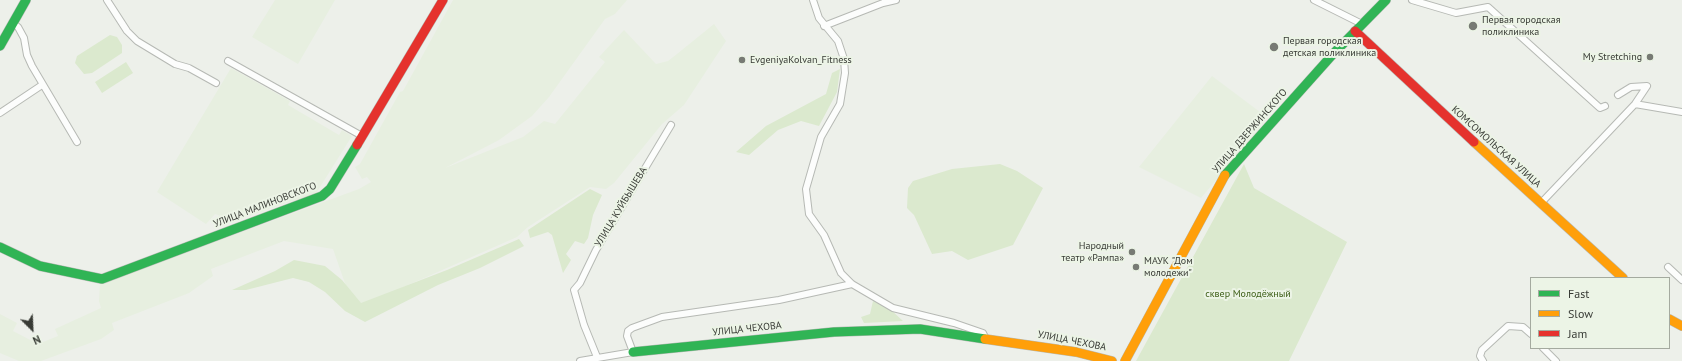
<!DOCTYPE html>
<meta charset="utf-8">
<style>
body{margin:0}
#map{position:relative;width:1682px;height:361px;overflow:hidden;background:#edf0ea;font-family:"PT Sans",sans-serif}
canvas{display:block}
.legend{position:absolute;left:1530px;top:277px;width:140px;height:72px;box-sizing:border-box;background:#ecf4e6;border:1px solid #a4aa9f;margin:0;padding:5px 7px;list-style:none;font-size:12px;color:#383b35}
.legend li{display:flex;align-items:center;gap:8px;height:20px}
.legend b{width:20px;border:1px solid #a4aa9f}
.north{position:absolute;left:12px;top:309px;width:40px;height:40px;-webkit-text-stroke:3px #ecf4e6;paint-order:stroke;rotate:156deg;font-size:11px;font-weight:700;line-height:16px;text-align:center;color:#383b35}
.north::after{content:'';display:block;margin:auto;width:14px;height:18px;background:#383b35;clip-path:polygon(50% 0,100% 100%,50% 72%,0 100%)}
</style>
<div id="map">
<canvas width="1682" height="361"></canvas>
<ul class="legend">
<li><b style="height:5px;background:#30b455"></b>Fast</li>
<li><b style="height:5px;background:#ff9f0a"></b>Slow</li>
<li><b style="height:5px;background:#e5322d"></b>Jam</li>
</ul>
<div class="north">N</div>
</div>
<script>
const ctx = document.querySelector('canvas').getContext('2d');
ctx.lineJoin = 'round';
function fill(path, color) { ctx.fillStyle = color; ctx.fill(path, 'evenodd'); }
const poly = rows => new Path2D(rows.map(r => 'M' + r).join(''));
function stroke(path, color, width, dash) { ctx.strokeStyle = color; ctx.lineWidth = width; ctx.lineCap = dash ? 'butt' : 'round'; ctx.setLineDash(dash || []); ctx.stroke(path); }
function write(font, color, halo, rows, align = 'center') {
  ctx.font = font + ' "PT Sans",sans-serif'; ctx.lineWidth = 4; ctx.setLineDash([]); ctx.textBaseline = 'middle'; ctx.strokeStyle = halo; ctx.fillStyle = color; for (const [text, x, y, turn = 0] of rows) {
    ctx.save(); ctx.translate(x, y); ctx.rotate((+turn || 0) * Math.PI / 180); ctx.textAlign = isNaN(turn) ? turn : align; if (halo) ctx.strokeText(text, 0, 0); ctx.fillText(text, 0, 0); ctx.restore();
  }
}
fill(poly([
 [275,0,335,0,298,64,252,37],
 [453,0,627,0,615,14,605,19,549,97,532,116,499,140,445,168,523,137,544,121,555,124,605,62,599,57,624,30,656,64,668,61,677,54,714,24,726,41,684,105,662,124,614,183,606,189,590,187,528,227,517,237,354,309,333,249,284,241,211,269,213,276,189,293,112,323,114,330,101,339,41,361,19,361,0,353,0,314,17,323,13,331,38,344,58,336,55,329,101,308,99,301,100,284,359,189,371,182,367,177,362,179,355,167,360,164,400,92,403,91],
 [231,68,290,101,288,105,339,135,342,130,352,136,315,195,307,200,292,201,235,221,215,214,206,224,157,192],
 [1212,76,1268,118,1201,198,1139,167]
]), '#e7efe0');
fill(poly([
 [110,35,117,37,122,45,122,53,92,73,84,74,75,63,77,56],
 [126,62,133,73,102,93,95,82],
 [840,69,837,92,819,126,801,121,778,130,749,155,736,152,766,126,826,94,832,73],
 [1000,164,1017,171,1043,188,1013,245,968,260,952,251,932,254,914,215,907,208,908,188,913,181,952,169],
 [1244,164,1254,188,1347,242,1289,361,1136,361],
 [590,189,602,195,593,215,588,238,584,244,575,241,566,254,571,260,563,273,552,235,548,232,530,238,528,230],
 [519,239,524,246,480,268,438,285,365,322,345,311,325,292,309,282,293,278,246,290,232,290,275,271,294,260,325,266,342,280,361,303,447,270],
 [873,301,890,309,903,321,864,323,861,317,870,314]
]), '#dbe9ce');
const street = poly([
 [107,0,127,31,137,41,175,64,189,68,216,83],
 [813,0,819,18,838,41,844,59,845,73,840,104,821,137,806,189,809,214,824,235,841,273,852,284,893,308,954,323,983,333,985,337],
 [1314,0,1362,24],
 [1412,0,1456,13,1488,7,1600,108,1605,106],
 [13,23,18,27,24,38,27,55,32,66,77,142],
 [824,26,883,3,896,0],
 [228,61,362,136],
 [1635,104,1682,112],
 [0,113,42,85],
 [1541,203,1635,104,1647,86,1631,87,1618,95],
 [1668,267,1682,280],
 [1543,348,1556,361],
 [597,357,584,325,574,290,580,283,596,250,671,125],
 [580,361,633,352,627,336,628,331,632,328,662,317,779,300,852,284],
 [1483,361,1480,356,1482,350,1508,326,1523,327,1531,334]
]);
const fast = poly([
 [0,46,26,0],
 [1225,175,1334,53,1386,0],
 [0,247,40,266,102,279,322,196,330,189,357,145],
 [633,352,834,332,920,329,985,339]
]);
const slow = poly([
 [1474,142,1623,278],
 [1669,319,1682,326],
 [985,339,1076,352,1112,361],
 [1125,361,1225,175]
]);
const jam = poly([
 [1355,31,1474,142],
 [357,145,443,0]
]);
stroke(street, '#b6b9b4', 8);
stroke(fast, '#b6b9b4', 10);
stroke(slow, '#b6b9b4', 10);
stroke(jam, '#b6b9b4', 10);
stroke(street, '#fcfdfc', 6);
stroke(fast, '#30b455', 9);
stroke(slow, '#ff9f0a', 9);
stroke(jam, '#e5322d', 9);
for (const [x, y, r, color] of [
 [1473,26,5,"#777a74"],
 [1274,47,5,"#777a74"],
 [1650,57,4,"#777a74"],
 [742,60,4,"#777a74"],
 [1132,252,4,"#777a74"],
 [1136,267,4,"#777a74"]
]) { const dot = new Path2D(); dot.arc(x, y, r, 0, 2 * Math.PI); ctx.fillStyle = color; ctx.fill(dot); stroke(dot, '#ecf4e6', 1.5); }
write('10px', '#383b35', '#ecf4e6', [
 ["Первая городская",1482,20],
 ["поликлиника",1482,32],
 ["Первая городская",1283,41],
 ["детская поликлиника",1283,53],
 ["My Stretching",1642,57,"right"],
 ["EvgeniyaKolvan_Fitness",750,60],
 ["Народный",1124,246,"right"],
 ["театр «Рампа»",1124,258,"right"],
 ["МАУК \"Дом",1144,261],
 ["молодежи\"",1144,273]
], 'left');
write('10px', '#383b35', '#ecf4e6', [
 ["УЛИЦА ДЗЕРЖИНСКОГО",1250,131,-49],
 ["КОМСОМОЛЬСКАЯ УЛИЦА",1496,147,42],
 ["УЛИЦА МАЛИНОВСКОГО",265,205,-21],
 ["УЛИЦА КУЙБЫШЕВА",621,207,-59],
 ["УЛИЦА ЧЕХОВА",747,329,-6],
 ["УЛИЦА ЧЕХОВА",1072,341,11]
]);
write('10px', '#3d5e17', '#ecf4e6', [
 ["сквер Молодёжный",1248,294]
]);
</script>
